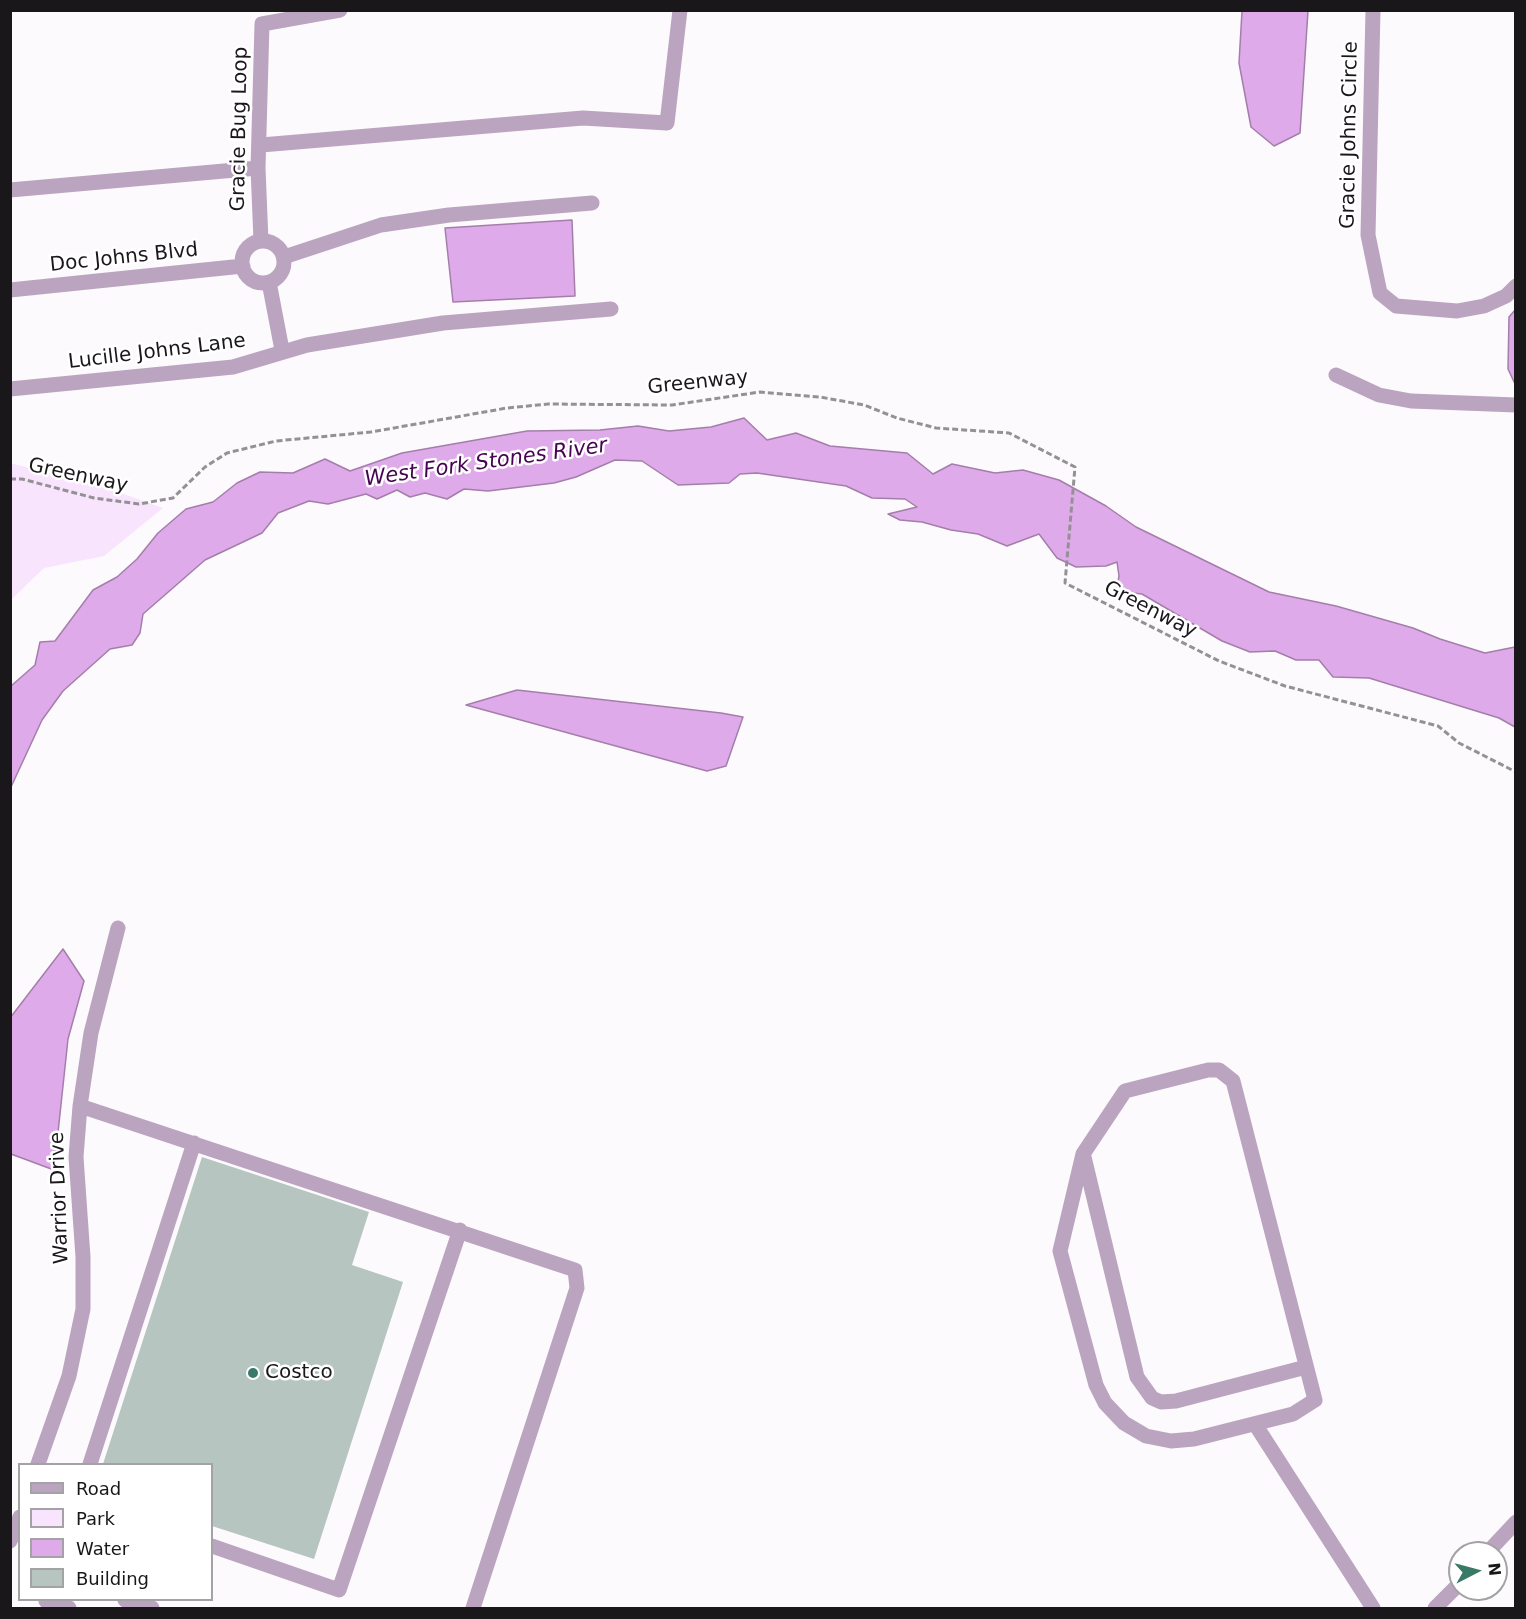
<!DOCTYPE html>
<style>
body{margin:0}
#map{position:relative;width:1526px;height:1619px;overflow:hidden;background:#fdfafe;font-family:"DejaVu Sans",sans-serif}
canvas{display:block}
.frame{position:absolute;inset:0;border:12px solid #1a171b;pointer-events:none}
.legend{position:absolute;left:18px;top:1463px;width:195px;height:138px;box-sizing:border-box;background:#fff;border:2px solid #a3a2a4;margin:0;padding:8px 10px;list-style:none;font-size:18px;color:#1a171b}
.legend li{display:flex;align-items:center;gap:12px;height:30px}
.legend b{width:30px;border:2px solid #a3a2a4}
.north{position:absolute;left:1448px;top:1541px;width:60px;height:60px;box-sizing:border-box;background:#fff;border:2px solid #a3a2a4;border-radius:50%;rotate:84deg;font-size:16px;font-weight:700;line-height:24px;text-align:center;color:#1a171b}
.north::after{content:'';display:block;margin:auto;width:21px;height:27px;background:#387968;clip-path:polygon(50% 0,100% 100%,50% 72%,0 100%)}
</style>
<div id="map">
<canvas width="1526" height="1619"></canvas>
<div class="frame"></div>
<ul class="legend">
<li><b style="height:8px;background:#bba4bf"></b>Road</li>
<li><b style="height:16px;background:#f9e4fd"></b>Park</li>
<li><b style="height:16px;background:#dfaae9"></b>Water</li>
<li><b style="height:16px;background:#b6c5c0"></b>Building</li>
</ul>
<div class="north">N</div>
</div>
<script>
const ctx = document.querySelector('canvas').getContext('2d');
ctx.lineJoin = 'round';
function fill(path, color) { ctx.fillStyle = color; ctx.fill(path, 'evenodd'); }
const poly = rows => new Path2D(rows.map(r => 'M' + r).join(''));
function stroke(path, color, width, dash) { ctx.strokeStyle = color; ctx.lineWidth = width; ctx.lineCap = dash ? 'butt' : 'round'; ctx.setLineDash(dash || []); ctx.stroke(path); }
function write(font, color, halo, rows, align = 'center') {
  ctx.font = font + ' "DejaVu Sans",sans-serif'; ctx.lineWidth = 5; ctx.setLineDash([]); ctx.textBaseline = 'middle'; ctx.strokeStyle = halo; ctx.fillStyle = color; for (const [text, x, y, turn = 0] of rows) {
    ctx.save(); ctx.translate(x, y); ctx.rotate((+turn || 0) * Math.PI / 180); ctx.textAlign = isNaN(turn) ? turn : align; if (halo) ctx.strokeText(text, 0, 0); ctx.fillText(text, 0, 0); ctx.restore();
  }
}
fill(poly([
 [10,463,107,488,163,508,104,556,44,568,11,600]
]), '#f9e4fd');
const water = poly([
 [1242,11,1308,11,1300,133,1274,146,1251,127,1239,63,1242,11],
 [572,220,575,296,453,302,445,228,572,220],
 [1515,310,1515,384,1508,369,1509,317,1515,310],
 [744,418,767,440,796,433,830,446,907,453,933,474,952,464,995,473,1023,470,1059,480,1106,506,1136,527,1269,592,1336,606,1413,628,1440,639,1485,653,1515,647,1515,727,1499,718,1369,678,1333,677,1319,660,1296,660,1275,651,1250,652,1222,641,1142,594,1116,591,1119,576,1117,562,1106,566,1076,567,1057,558,1039,534,1007,546,978,534,951,530,922,522,900,520,888,514,917,507,905,499,872,498,846,486,757,473,740,474,729,483,678,485,642,461,615,460,576,477,554,483,488,491,464,489,447,499,425,493,410,497,397,490,377,499,366,494,328,504,309,501,278,513,262,533,205,560,143,614,140,633,132,645,110,649,63,691,42,720,11,787,11,686,35,665,40,642,55,641,93,590,117,577,137,559,158,533,186,509,213,502,237,483,260,472,293,473,325,459,350,471,402,453,527,431,600,430,638,426,669,431,711,427,744,418],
 [517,690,721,713,743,717,726,766,707,771,466,705,517,690],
 [63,949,84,981,68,1039,54,1170,11,1154,10,1018,63,949]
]);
fill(water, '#dfaae9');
stroke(water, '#a47eab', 1.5);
fill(poly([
 [202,1157,369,1212,352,1265,403,1282,314,1559,212,1526,212,1464,103,1464]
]), '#b6c5c0');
stroke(poly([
 [10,479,22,479,94,498,139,504,173,498,205,467,227,453,276,441,371,432,507,408,548,404,672,405,760,392,820,397,864,405,897,418,936,428,1009,433,1075,467,1065,583,1219,661,1285,686,1438,726,1459,743,1516,772]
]), '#949195', 3, [6, 3]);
stroke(poly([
 [1373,10,1368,235,1380,293,1396,306,1457,311,1484,306,1506,296,1516,286],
 [261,145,583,118,667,123,680,10],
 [10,190,258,168],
 [261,241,258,168,262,24,340,10],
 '242 262a21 21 0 1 1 42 0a21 21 0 1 1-42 0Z',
 [284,257,381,225,449,215,592,203],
 [269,282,282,350],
 [10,290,243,266],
 [1336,375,1379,395,1411,401,1516,405],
 [10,389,233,367,307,345,443,323,611,309],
 [1208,1070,1219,1070,1233,1081,1315,1400,1293,1414,1194,1439,1171,1441,1146,1436,1124,1423,1105,1403,1096,1385,1060,1251,1083,1154,1125,1091,1208,1070],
 [80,1106,575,1270,577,1288,473,1608],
 [1084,1157,1137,1377,1152,1398,1161,1402,1176,1401,1306,1367],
 [1255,1424,1373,1608],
 [38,1464,69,1376,83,1309,83,1257,76,1157,80,1106,91,1033,118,928],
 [90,1464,194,1143],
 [10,1541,20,1517],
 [212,1546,339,1590,460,1230],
 [1487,1553,1516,1522],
 [125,1600,152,1608],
 [46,1601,69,1608],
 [1435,1608,1460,1583]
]), '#bba4bf', 15);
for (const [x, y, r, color] of [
 [253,1373,6,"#387968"]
]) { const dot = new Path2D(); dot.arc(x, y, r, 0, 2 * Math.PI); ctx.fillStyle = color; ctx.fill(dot); stroke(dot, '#fff', 2); }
write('20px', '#1a171b', '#fff', [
 ["Gracie Bug Loop",240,129,-89],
 ["Gracie Johns Circle",1350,135,-89],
 ["Doc Johns Blvd",124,258,-6],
 ["Lucille Johns Lane",157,352,-7],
 ["Greenway",698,383,-6],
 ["Greenway",78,476,12],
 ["Greenway",1150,610,27],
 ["Warrior Drive",60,1198,-92]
]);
write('20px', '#1a171b', '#fff', [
 ["Costco",265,1373]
], 'left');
write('italic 21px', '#460352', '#fff', [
 ["West Fork Stones River",486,463,-8]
]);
</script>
